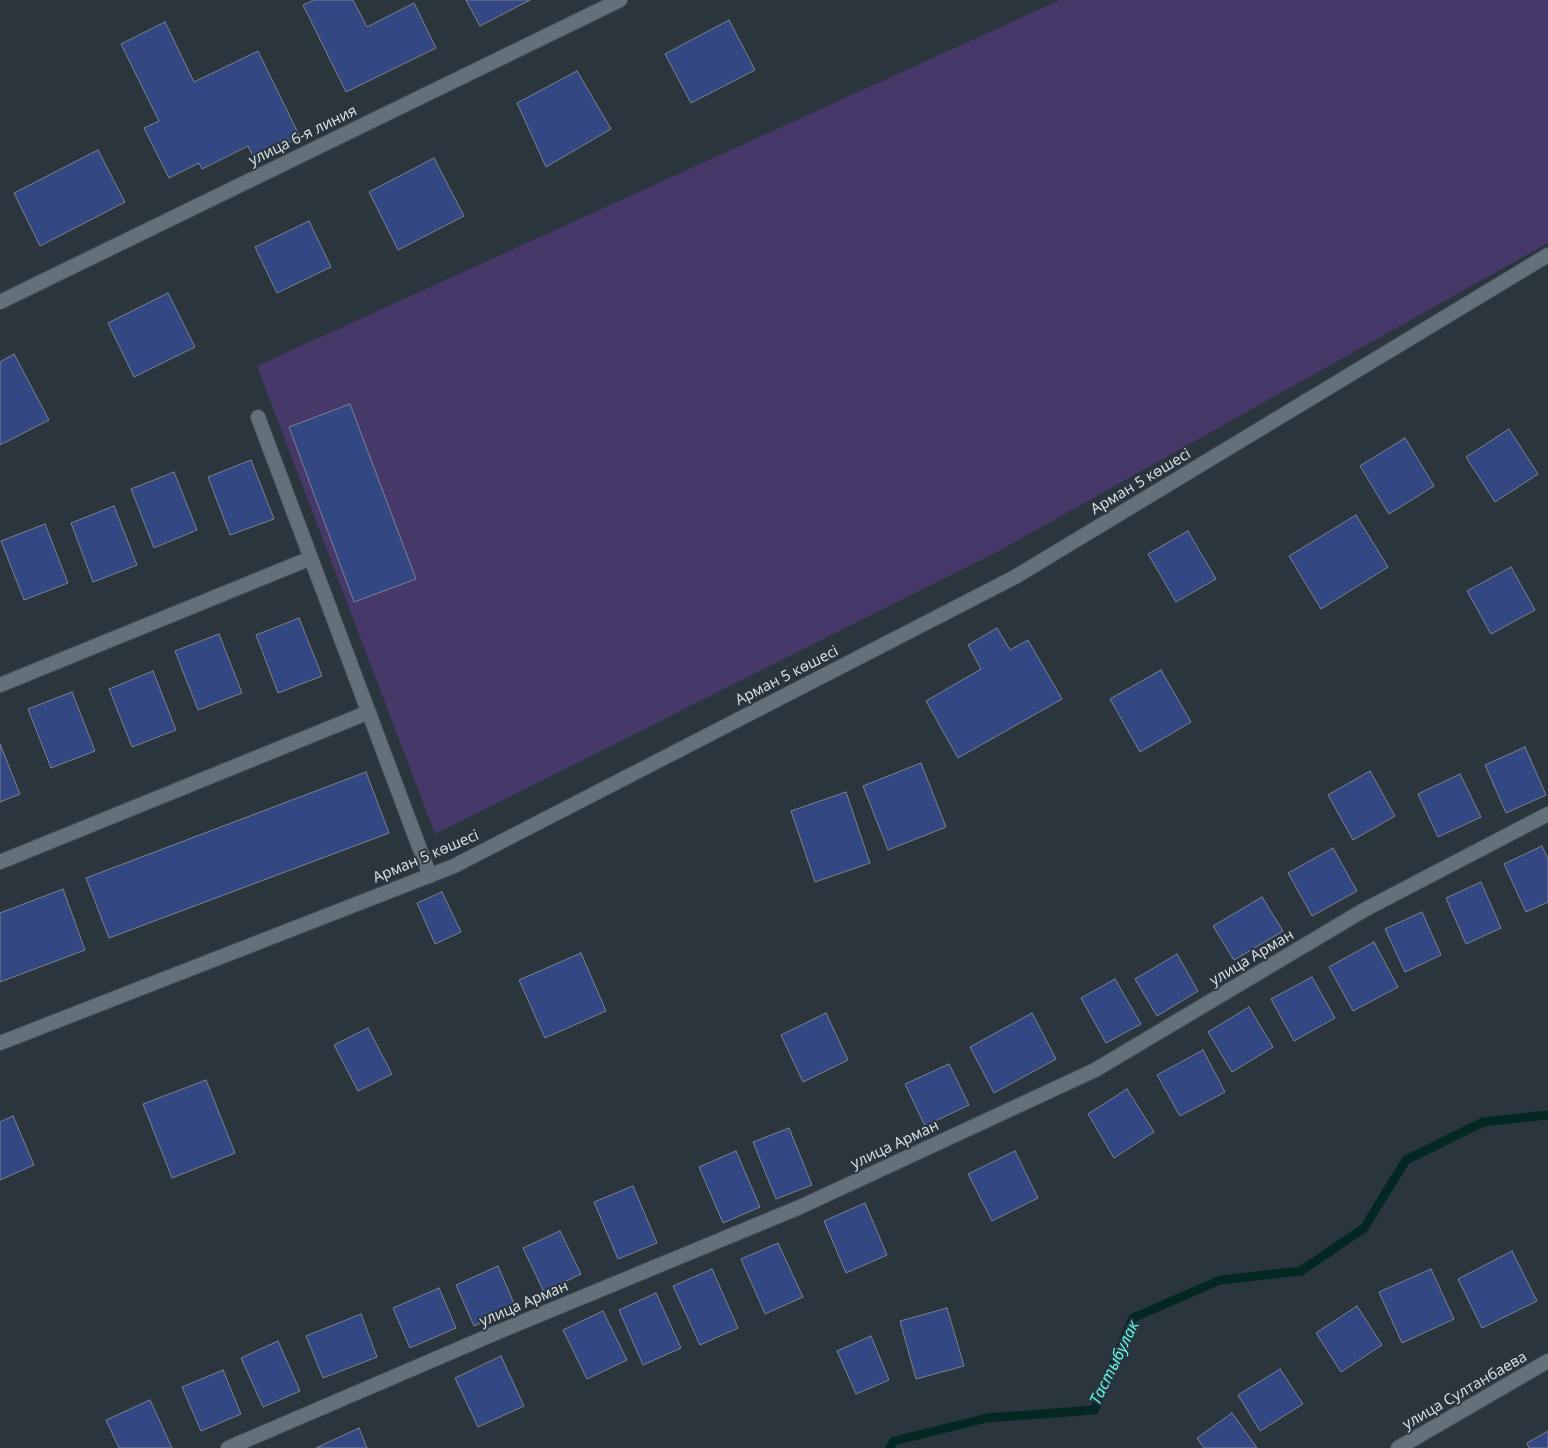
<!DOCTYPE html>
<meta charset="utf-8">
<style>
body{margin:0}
canvas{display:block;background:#2a353d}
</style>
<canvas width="1548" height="1448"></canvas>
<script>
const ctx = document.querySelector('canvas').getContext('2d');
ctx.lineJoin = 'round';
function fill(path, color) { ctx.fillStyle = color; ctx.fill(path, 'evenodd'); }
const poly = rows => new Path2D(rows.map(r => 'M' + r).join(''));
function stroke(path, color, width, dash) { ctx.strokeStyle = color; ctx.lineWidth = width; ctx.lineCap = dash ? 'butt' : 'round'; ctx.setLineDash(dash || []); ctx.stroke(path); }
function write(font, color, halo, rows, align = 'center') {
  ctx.font = font + ' "Open Sans",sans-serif'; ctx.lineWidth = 4; ctx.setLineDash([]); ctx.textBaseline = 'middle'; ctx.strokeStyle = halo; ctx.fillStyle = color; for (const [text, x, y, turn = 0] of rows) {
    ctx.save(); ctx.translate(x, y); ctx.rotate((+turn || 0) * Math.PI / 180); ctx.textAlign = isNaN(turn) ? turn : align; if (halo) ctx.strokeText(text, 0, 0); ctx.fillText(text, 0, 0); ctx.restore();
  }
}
fill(poly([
 [1060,0,1548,0,1548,243,997,552,435,834,257,366]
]), '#463869');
stroke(poly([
 [890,1448,894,1441,987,1418,1094,1410,1133,1318,1220,1280,1301,1271,1364,1228,1406,1160,1483,1122,1548,1115]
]), '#032824', 9);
const building = poly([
 [314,0,353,0,367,27,414,3,436,48,346,92,303,5,314,0],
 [466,0,530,0,480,26,466,0],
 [729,20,755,70,691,103,665,54,729,20],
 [165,22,194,82,258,51,300,137,255,160,248,146,202,169,199,163,169,178,144,128,159,121,121,44,165,22],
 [577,71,611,129,546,167,517,103,577,71],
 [98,150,125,202,40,246,14,193,98,150],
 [434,158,464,216,398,250,369,192,434,158],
 [309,221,331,267,277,293,255,247,309,221],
 [168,293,195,347,134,377,108,323,168,293],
 [14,354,49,420,0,445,0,362,14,354],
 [350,404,416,579,354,602,289,427,350,404],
 [1509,429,1538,474,1495,502,1466,457,1509,429],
 [1405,438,1434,486,1389,514,1360,466,1405,438],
 [251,460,274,519,230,535,208,477,251,460],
 [174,472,197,530,154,548,131,489,174,472],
 [114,506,137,565,93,582,71,523,114,506],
 [1356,515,1388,567,1321,609,1289,556,1356,515],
 [45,524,68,583,24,600,1,541,45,524],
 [1188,531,1216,579,1176,602,1148,554,1188,531],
 [1511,567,1535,610,1491,634,1467,591,1511,567],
 [299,618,322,676,278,693,256,635,299,618],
 [997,628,1010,650,1028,640,1062,699,958,758,926,701,981,669,968,645,997,628],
 [219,634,242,693,198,710,175,651,219,634],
 [1161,670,1191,722,1140,752,1110,699,1161,670],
 [153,671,176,730,132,747,109,689,153,671],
 [72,692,95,751,51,768,28,709,72,692],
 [0,744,20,794,0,802,0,744],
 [1525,747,1546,795,1506,813,1485,765,1525,747],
 [921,763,946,827,888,850,863,786,921,763],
 [1370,771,1395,816,1353,840,1328,795,1370,771],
 [366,772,389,833,109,938,86,878,366,772],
 [1460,774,1481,817,1438,837,1418,794,1460,774],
 [846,792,870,863,815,882,791,811,846,792],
 [1542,846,1548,859,1548,902,1526,912,1504,864,1542,846],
 [1333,848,1357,891,1312,916,1288,873,1333,848],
 [1481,882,1501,928,1466,944,1446,898,1481,882],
 [63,889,85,950,0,982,0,913,63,889],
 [442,892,461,932,435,944,417,903,442,892],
 [1262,897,1283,931,1234,960,1213,926,1262,897],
 [1422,912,1441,955,1405,972,1385,929,1422,912],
 [1374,942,1398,987,1353,1011,1329,967,1374,942],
 [581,953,606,1011,545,1038,519,980,581,953],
 [1177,954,1198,991,1157,1016,1135,979,1177,954],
 [1312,977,1335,1018,1294,1041,1271,999,1312,977],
 [1115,979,1141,1024,1106,1043,1081,998,1115,979],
 [1249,1007,1273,1047,1232,1072,1208,1032,1249,1007],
 [826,1013,848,1060,803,1082,781,1035,826,1013],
 [1032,1013,1056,1059,994,1093,970,1047,1032,1013],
 [368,1028,392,1074,358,1091,334,1045,368,1028],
 [1203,1050,1225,1092,1180,1116,1157,1075,1203,1050],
 [949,1064,969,1105,925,1126,905,1084,949,1064],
 [206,1080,235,1153,172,1178,143,1104,206,1080],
 [1127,1089,1154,1132,1114,1158,1088,1114,1127,1089],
 [13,1116,34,1165,0,1180,0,1122,13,1116],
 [789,1128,812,1185,776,1199,753,1142,789,1128],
 [736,1151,760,1207,723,1223,699,1167,736,1151],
 [1015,1151,1038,1198,992,1221,968,1174,1015,1151],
 [633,1186,657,1243,618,1259,594,1202,633,1186],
 [865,1203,887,1255,846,1273,824,1221,865,1203],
 [560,1231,581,1274,544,1292,523,1248,560,1231],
 [778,1243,803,1297,765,1314,741,1259,778,1243],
 [1512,1251,1537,1301,1482,1328,1458,1279,1512,1251],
 [498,1266,516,1308,474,1326,456,1285,498,1266],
 [712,1269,738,1328,700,1345,673,1286,712,1269],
 [1431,1269,1454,1319,1402,1343,1379,1292,1431,1269],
 [439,1288,456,1328,410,1348,393,1308,439,1288],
 [656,1293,681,1348,643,1365,619,1310,656,1293],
 [1357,1306,1382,1345,1341,1372,1316,1333,1357,1306],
 [947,1308,964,1366,916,1379,900,1321,947,1308],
 [603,1311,627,1360,587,1379,563,1330,603,1311],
 [361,1314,377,1357,323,1378,306,1336,361,1314],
 [871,1336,889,1380,856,1394,837,1351,871,1336],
 [278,1341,300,1391,263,1407,241,1358,278,1341],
 [501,1356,524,1406,478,1427,455,1378,501,1356],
 [1280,1369,1303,1404,1260,1431,1238,1395,1280,1369],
 [223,1370,241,1414,201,1431,182,1387,223,1370],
 [150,1400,172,1448,119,1448,106,1420,150,1400],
 [1232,1413,1257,1448,1204,1448,1197,1438,1232,1413],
 [359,1428,367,1448,316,1448,359,1428],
 [1548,1431,1548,1448,1529,1448,1527,1443,1548,1431]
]);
fill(building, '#334783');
stroke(building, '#7d828f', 1);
const minor = poly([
 [0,302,620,0],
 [258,417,430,876],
 [0,685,311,558],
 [0,862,369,712],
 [0,1043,454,866,1015,577,1548,255],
 [228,1448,498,1332,800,1207,1095,1070,1364,910,1548,814],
 [1398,1448,1548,1361]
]);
stroke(minor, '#475057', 16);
stroke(minor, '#65717a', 14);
write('15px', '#dce3e9', '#2a353d', [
 ["улица 6-я линия",303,136,-26],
 ["Арман 5 көшесі",1141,482,-31],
 ["Арман 5 көшесі",787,676,-27],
 ["Арман 5 көшесі",426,857,-23],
 ["улица Арман",1252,958,-31],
 ["улица Арман",895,1145,-25],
 ["улица Арман",524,1304,-23],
 ["улица Султанбаева",1465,1391,-30]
]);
write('italic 16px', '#61ffef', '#2a353d', [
 ["Тастыбулак",1115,1363,-64]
]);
</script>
